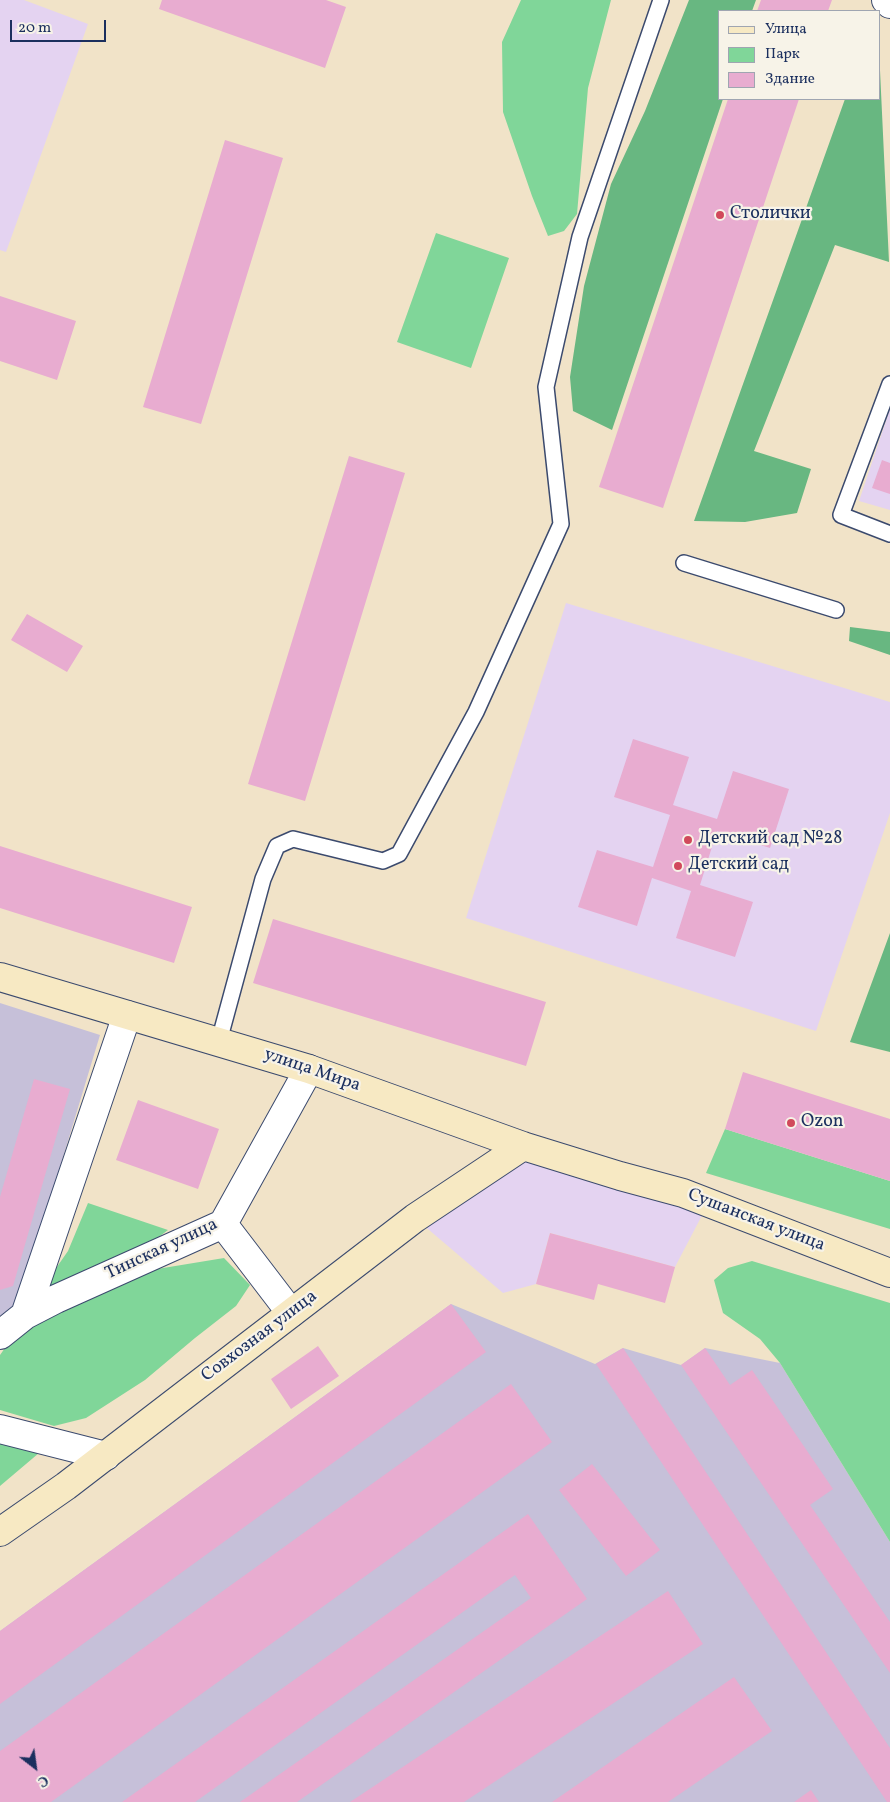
<!DOCTYPE html>
<meta charset="utf-8">
<style>
body{margin:0}
#map{position:relative;width:890px;height:1802px;overflow:hidden;background:#f1e3c8;font-family:Vollkorn,serif}
canvas{display:block}
.legend{position:absolute;left:718px;top:10px;width:162px;height:90px;box-sizing:border-box;background:#f7f3e8;border:1px solid #9fa5b1;margin:0;padding:6px 9px;list-style:none;font-size:15px;color:#1b2f5e}
.legend li{display:flex;align-items:center;gap:10px;height:25px}
.legend b{width:25px;border:1px solid #9fa5b1}
.north{position:absolute;left:10px;top:1742px;width:50px;height:50px;-webkit-text-stroke:4px #f7f3e8;paint-order:stroke;rotate:150deg;font-size:14px;font-weight:700;line-height:20px;text-align:center;color:#1b2f5e}
.north::after{content:'';display:block;margin:auto;width:18px;height:22px;background:#1b2f5e;clip-path:polygon(50% 0,100% 100%,50% 72%,0 100%)}
.scale{position:absolute;left:10px;top:20px;width:96px;height:22px;box-sizing:border-box;border:2px solid #1b2f5e;border-top:0;padding-left:6px;font-size:15px;line-height:18px;white-space:nowrap;color:#1b2f5e;-webkit-text-stroke:4px #f7f3e8;paint-order:stroke}
</style>
<div id="map">
<canvas width="890" height="1802"></canvas>
<ul class="legend">
<li><b style="height:6px;background:#f7e9c3"></b>Улица</li>
<li><b style="height:14px;background:#80d699"></b>Парк</li>
<li><b style="height:14px;background:#e8acd0"></b>Здание</li>
</ul>
<div class="north">С</div>
<div class="scale">20 m</div>
</div>
<script>
const ctx = document.querySelector('canvas').getContext('2d');
ctx.lineJoin = 'round';
function fill(path, color) { ctx.fillStyle = color; ctx.fill(path, 'evenodd'); }
const poly = rows => new Path2D(rows.map(r => 'M' + r).join(''));
function stroke(path, color, width, dash) { ctx.strokeStyle = color; ctx.lineWidth = width; ctx.lineCap = dash ? 'butt' : 'round'; ctx.setLineDash(dash || []); ctx.stroke(path); }
function write(font, color, halo, rows, align = 'center') {
  ctx.font = font + ' Vollkorn,serif'; ctx.lineWidth = 4.5; ctx.setLineDash([]); ctx.textBaseline = 'middle'; ctx.strokeStyle = halo; ctx.fillStyle = color; for (const [text, x, y, turn = 0] of rows) {
    ctx.save(); ctx.translate(x, y); ctx.rotate((+turn || 0) * Math.PI / 180); ctx.textAlign = isNaN(turn) ? turn : align; if (halo) ctx.strokeText(text, 0, 0); ctx.fillText(text, 0, 0); ctx.restore();
  }
}
fill(poly([
 [0,0,24,0,88,24,6,252,0,250],
 [890,409,890,510,859,501],
 [566,603,890,702,890,813,816,1031,466,918],
 [523,1146,709,1202,675,1267,550,1233,536,1284,503,1293,415,1218]
]), '#e4d3f1');
fill(poly([
 [0,1003,100,1035,18,1306,0,1316],
 [451,1304,595,1364,623,1348,681,1365,705,1348,780,1363,890,1542,890,1802,0,1802,0,1631]
]), '#c6c0d9');
fill(poly([
 [521,0,611,0,588,88,577,214,564,231,548,236,532,196,503,112,502,42],
 [436,233,509,258,471,368,397,342],
 [725,1129,890,1181,890,1229,706,1173],
 [88,1203,168,1230,143,1249,38,1294,68,1251],
 [224,1258,250,1285,236,1306,195,1338,145,1380,86,1418,54,1426,0,1410,0,1355,12,1338,59,1309,151,1270],
 [752,1261,890,1303,890,1542,780,1363,760,1339,723,1313,714,1280,728,1268],
 [0,1443,39,1453,0,1486]
]), '#80d699');
fill(poly([
 [689,0,756,0,752,11,719,11,719,99,723,99,612,430,573,411,570,377,584,286,611,184,645,111],
 [879,49,889,262,835,245,754,451,811,469,797,513,745,522,694,521,845,99,879,99],
 [850,627,890,632,890,655,849,641],
 [890,933,890,1052,850,1042]
]), '#68b781');
fill(poly([
 [162,0,326,0,346,7,325,68,159,9],
 [761,0,832,0,828,11,757,11],
 [728,99,799,99,663,508,599,487],
 [225,140,283,158,201,424,143,407],
 [0,296,76,321,57,380,0,361],
 [349,456,405,473,305,801,248,784],
 [882,460,890,463,890,494,872,488],
 [27,614,83,646,67,672,11,640],
 [633,739,689,757,673,805,717,819,733,771,789,789,770,848,717,831,700,885,753,902,735,957,676,938,691,891,652,878,637,926,578,907,597,850,653,867,670,815,614,797],
 [0,846,192,907,174,963,0,908],
 [273,919,546,1002,526,1066,253,983],
 [743,1072,890,1119,890,1181,725,1129],
 [34,1079,70,1089,13,1286,0,1290,0,1197],
 [138,1100,219,1129,198,1189,116,1160],
 [550,1233,675,1267,665,1303,598,1284,594,1300,536,1284],
 [451,1304,486,1352,0,1704,0,1631],
 [318,1346,339,1376,291,1409,271,1379],
 [623,1348,890,1748,890,1802,887,1802,596,1364],
 [705,1348,730,1385,752,1370,833,1489,810,1505,890,1622,890,1673,681,1365],
 [511,1384,552,1442,51,1802,0,1802,0,1751],
 [592,1464,660,1550,626,1576,559,1490],
 [528,1514,587,1599,297,1802,240,1802,531,1598,515,1575,195,1802,122,1802],
 [668,1591,703,1644,464,1802,350,1802],
 [734,1677,772,1731,668,1802,552,1802],
 [811,1790,819,1802,794,1802]
]), '#e8acd0');
const lane = poly([
 [890,384,841,515,890,534],
 [684,563,836,610],
 [219,1041,263,879,277,846,293,839,383,861,399,854,476,712,561,524,546,387,580,237,661,0]
]);
const street = poly([
 [886,0,890,4],
 [223,1224,291,1313],
 [25,1315,127,1015],
 [0,1335,25,1315,56,1299,223,1224,309,1069],
 [0,1429,106,1456]
]);
const secondary = poly([
 [0,977,309,1069,523,1146,620,1176,683,1193,890,1273],
 [0,1532,66,1486,415,1218,523,1146]
]);
stroke(lane, '#3b4a6e', 18);
stroke(street, '#3b4a6e', 30);
stroke(secondary, '#3b4a6e', 30);
stroke(lane, '#fff', 15);
stroke(street, '#fff', 28);
stroke(secondary, '#f7e9c3', 28);
for (const [x, y, r, color] of [
 [720,215,5,"#d1495b"],
 [688,840,5,"#d1495b"],
 [678,866,5,"#d1495b"],
 [791,1123,5,"#d1495b"]
]) { const dot = new Path2D(); dot.arc(x, y, r, 0, 2 * Math.PI); ctx.fillStyle = color; ctx.fill(dot); stroke(dot, '#f7f3e8', 2); }
write('18px', '#1b2f5e', '#f7f3e8', [
 ["Столички",730,215],
 ["Детский сад №28",698,840],
 ["Детский сад",688,866],
 ["Ozon",801,1123]
], 'left');
write('18px', '#1b2f5e', '#f7f3e8', [
 ["улица Мира",312,1071,19],
 ["Сушанская улица",756,1221,21],
 ["Тинская улица",162,1250,-25],
 ["Совхозная улица",260,1337,-37]
]);
</script>
